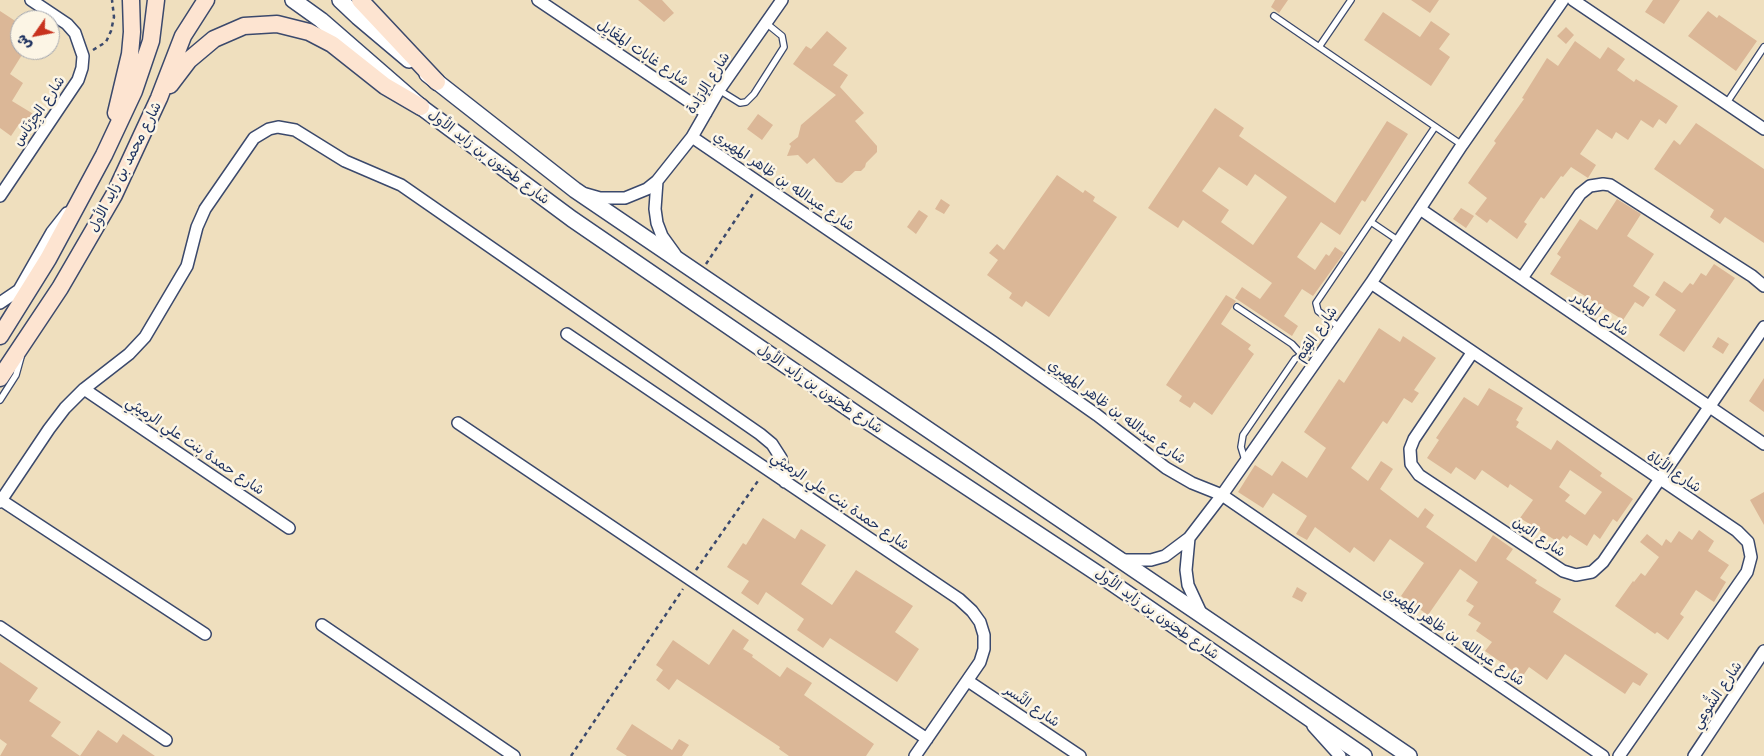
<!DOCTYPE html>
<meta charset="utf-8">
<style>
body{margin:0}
#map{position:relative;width:1764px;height:756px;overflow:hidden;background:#efdfbe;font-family:Mali,"Playpen Sans Arabic",sans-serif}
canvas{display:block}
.north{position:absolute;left:10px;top:10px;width:50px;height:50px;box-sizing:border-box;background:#fcf5e5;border:1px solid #a2a6af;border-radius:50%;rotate:237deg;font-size:14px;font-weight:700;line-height:20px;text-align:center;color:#1b2f5e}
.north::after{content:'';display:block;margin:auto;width:18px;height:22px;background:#c8321e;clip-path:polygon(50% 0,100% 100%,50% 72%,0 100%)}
</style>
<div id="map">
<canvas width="1764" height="756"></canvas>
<div class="north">ش</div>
</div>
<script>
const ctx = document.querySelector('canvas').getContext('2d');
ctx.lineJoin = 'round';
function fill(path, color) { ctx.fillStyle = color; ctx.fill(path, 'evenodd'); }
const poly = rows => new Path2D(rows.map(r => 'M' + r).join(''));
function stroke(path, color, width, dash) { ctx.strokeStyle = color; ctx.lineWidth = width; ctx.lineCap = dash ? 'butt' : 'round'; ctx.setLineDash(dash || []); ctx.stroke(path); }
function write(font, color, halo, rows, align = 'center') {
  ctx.font = font + ' Mali,"Playpen Sans Arabic",sans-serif'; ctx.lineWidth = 5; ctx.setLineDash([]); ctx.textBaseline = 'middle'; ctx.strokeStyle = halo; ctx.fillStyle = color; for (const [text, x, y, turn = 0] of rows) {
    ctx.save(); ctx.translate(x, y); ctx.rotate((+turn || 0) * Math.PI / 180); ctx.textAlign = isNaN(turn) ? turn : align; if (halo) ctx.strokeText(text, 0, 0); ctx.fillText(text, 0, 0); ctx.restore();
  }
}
fill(poly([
 [638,0,662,0,674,13,664,22],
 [1275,0,1288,0,1279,13,1271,7],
 [1411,0,1439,0,1430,13],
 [1653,0,1680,0,1664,24,1645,12],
 [0,11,20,24,20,50,25,50,10,74,23,83,12,101,40,118,32,132,19,124,11,136,0,128],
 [1708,11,1717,18,1719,15,1757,41,1736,71,1688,36],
 [1383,12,1420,37,1431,21,1450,34,1439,49,1450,57,1431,86,1364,40],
 [1566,27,1574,35,1566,44,1557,36],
 [827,31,847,48,833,65,848,75,840,87,864,113,855,121,877,146,877,152,866,163,865,167,861,171,855,171,842,183,836,182,814,158,807,164,798,155,787,156,791,146,789,144,798,137,801,125,836,95,793,64,806,46,811,49],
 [1575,41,1600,59,1608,47,1625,59,1617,70,1634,82,1636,79,1678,106,1666,124,1659,119,1653,128,1641,120,1628,140,1616,132,1612,139,1597,129,1580,154,1596,165,1588,178,1571,167,1563,177,1561,176,1544,199,1541,197,1524,222,1527,224,1517,239,1490,219,1487,223,1475,214,1487,198,1468,183,1496,143,1494,141,1524,99,1522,98,1547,58,1558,66],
 [1215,108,1244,128,1239,136,1335,203,1387,121,1408,134,1365,202,1362,200,1340,235,1321,222,1297,257,1315,270,1326,254,1329,256,1335,247,1344,253,1313,296,1302,289,1284,316,1298,326,1292,336,1235,298,1242,287,1260,299,1272,283,1183,220,1178,228,1148,208],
 [1219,167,1247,186,1255,174,1287,197,1253,245,1221,222,1229,210,1202,191],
 [758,114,773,125,762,140,747,129],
 [1696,123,1764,169,1764,243,1725,217,1720,224,1710,217,1714,210,1654,169,1674,140,1680,145],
 [1057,175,1083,193,1085,190,1095,197,1093,201,1117,217,1049,317,1026,301,1022,307,1009,298,1012,293,987,275,998,260,989,253,997,244,1004,250],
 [941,199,950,205,944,214,935,209],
 [1617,199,1641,214,1627,236,1654,254,1633,286,1650,297,1643,307,1635,302,1623,320,1550,274,1561,257,1557,254,1580,219,1597,230],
 [1461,208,1474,216,1466,228,1453,219],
 [919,210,928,216,916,234,907,227],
 [1714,264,1735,278,1684,352,1659,335,1676,310,1655,295,1664,281,1682,293,1690,283,1693,285,1701,273,1706,276],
 [1226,295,1236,301,1221,324,1251,345,1248,349,1254,354,1212,415,1194,402,1190,408,1179,401,1182,396,1166,385],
 [1379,328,1400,342,1403,336,1436,358,1414,390,1419,393,1412,403,1404,398,1387,424,1383,421,1351,468,1368,481,1381,461,1393,469,1380,489,1418,518,1425,508,1434,515,1426,527,1476,562,1493,535,1513,549,1506,559,1537,580,1535,583,1561,599,1553,612,1648,674,1640,686,1633,682,1625,694,1565,654,1547,680,1529,667,1522,677,1485,651,1492,642,1476,631,1481,623,1468,615,1474,606,1466,601,1478,582,1460,569,1428,615,1401,596,1424,563,1390,539,1374,562,1354,547,1350,553,1315,527,1307,540,1296,534,1307,516,1273,493,1263,508,1238,492,1255,465,1272,476,1282,461,1307,478,1326,448,1304,432,1339,379,1344,383],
 [1718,337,1729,344,1723,354,1712,347],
 [1764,378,1764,412,1749,401],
 [1489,388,1523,408,1516,420,1519,422,1516,427,1551,450,1557,440,1602,473,1600,476,1633,499,1617,522,1613,519,1600,539,1594,534,1587,546,1570,535,1567,539,1563,536,1558,542,1520,518,1533,500,1510,484,1508,488,1482,470,1475,480,1456,467,1451,474,1427,458,1439,440,1436,438,1464,397,1478,406],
 [1570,470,1602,492,1585,515,1565,501,1570,495,1559,487],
 [1764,492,1764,525,1750,500],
 [763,518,795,539,801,529,826,545,801,584,832,605,856,570,913,606,895,632,919,649,897,682,830,638,823,648,797,630,804,619,766,592,758,605,741,593,749,581,727,567,743,543,746,545],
 [1699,530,1714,541,1708,551,1729,565,1720,578,1726,582,1714,602,1696,590,1680,614,1684,617,1668,640,1657,632,1655,634,1615,606,1633,581,1634,582,1641,573,1645,576,1659,557,1640,542,1647,534,1662,546,1666,539,1671,543,1679,531,1692,540],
 [1297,587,1307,593,1302,602,1292,597],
 [733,629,749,640,743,649,753,655,752,657,780,677,787,667,812,683,804,695,874,744,866,756,789,756,779,749,780,747,677,679,669,690,656,680,663,670,656,665,673,640,709,665],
 [0,662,38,688,29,701,61,722,51,736,80,756,0,756,7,744,0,739],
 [632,724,672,750,679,739,689,745,682,756,627,756,616,749],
 [98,730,117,743,123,734,155,756,80,756]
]), '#dbb797');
const service = poly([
 [1274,16,1462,145],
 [1319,47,1351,0],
 [719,90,740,103,746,102,754,94,784,47,782,36,766,23],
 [1726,104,1764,47],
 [1371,222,1399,241],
 [1237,307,1292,344,1302,355],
 [1339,327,1318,311,1316,303,1435,127],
 [0,400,16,375,21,357],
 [1245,460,1241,447,1243,435,1295,359,1305,353,1321,354]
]);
const minor = poly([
 [538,0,706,113],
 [1573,0,1764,129],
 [692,137,993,342,1097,415,1166,468,1192,483,1222,495,1603,756],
 [657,181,655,209,657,223,662,236,675,254],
 [586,194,600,198,625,198,647,189,657,181,692,137,719,90,782,0],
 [0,196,78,80,82,68,83,56,75,33,67,24,31,0],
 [1420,209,1764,444],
 [1522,278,1580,194,1590,186,1603,184,1610,185,1752,276,1764,286],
 [1371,283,1737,531,1748,542,1751,557,1747,572,1619,756],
 [0,303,19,290,52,232,67,213],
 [567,334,959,599,972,611,980,622,984,635,984,649,980,662,915,756],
 [1472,353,1414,439,1410,449,1411,464,1419,475,1563,571,1576,575,1592,572,1603,562,1764,327],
 [84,389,289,528],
 [458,423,927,739],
 [1,500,205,634],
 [0,502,49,429,65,408,84,389,129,354,145,337,187,266,197,227,205,209,254,138,269,129,278,127,295,130,345,161,401,185,760,434,772,444,781,458,785,482],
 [1189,538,1186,570,1188,585,1201,613],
 [1121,560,1151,560,1165,556,1189,538,1222,495,1371,283,1462,145,1563,0],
 [322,625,514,756],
 [0,627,166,740],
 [968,681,1080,756],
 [1313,726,1340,756],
 [1694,756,1764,651]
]);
const tertiary = poly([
 [293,0,321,20,421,107,572,219,861,417,1112,583,1364,756],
 [340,0,358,17,409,60],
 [427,74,575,190,1409,756]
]);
const secondary = poly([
 [360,0,437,82],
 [170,85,189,60,214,39,244,26,277,24,309,32,332,44,385,86,421,107],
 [116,113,130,54,132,32,131,0],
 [0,336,48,259,104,155,134,91,151,41,156,0],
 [0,378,60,288,114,195,159,98,183,36,206,0]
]);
stroke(service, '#3b496c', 8);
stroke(minor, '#3b496c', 14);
stroke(tertiary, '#3b496c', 18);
stroke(secondary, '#3b496c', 19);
stroke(poly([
 [93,50,106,42,111,31,114,17,112,0],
 [706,264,754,192],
 [696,570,760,478],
 [571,756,683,589]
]), '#3b496c', 2.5, [4, 4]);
stroke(service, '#fff', 5.5);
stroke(minor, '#fff', 11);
stroke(tertiary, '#fff', 15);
stroke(secondary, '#fde4d1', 16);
write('14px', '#1b2f5e', '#fcf5e5', [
 ["شارع غابات المِغَايِل",643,53,34],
 ["شارع الإرَادة",708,83,-58],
 ["شارع الجِرْنَاس",39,111,-56],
 ["شارع طحنون بن زايد الأول",489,157,37],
 ["شارع محمد بن زايد الأول",125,167,-63],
 ["شارع عبدالله بن ظاهر المهيري",784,181,34],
 ["شارع المبادر",1600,314,35],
 ["شارع القِيَم",1316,334,-55],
 ["شارع طحنون بن زايد الأول",820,389,34],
 ["شارع عبدالله بن ظاهر المهيري",1117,412,36],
 ["شارع حمدة بنت علي الرميثي",195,446,34],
 ["شارع الأناة",1674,472,34],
 ["شارع حمدة بنت علي الرميثي",840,501,34],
 ["شارع التين",1539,537,34],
 ["شارع طحنون بن زايد الأول",1157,614,35],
 ["شارع عبدالله بن ظاهر المهيري",1454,636,34],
 ["شارع الشُّوعِي",1717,695,-56],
 ["شارع النَّسر",1032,706,34]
]);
</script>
